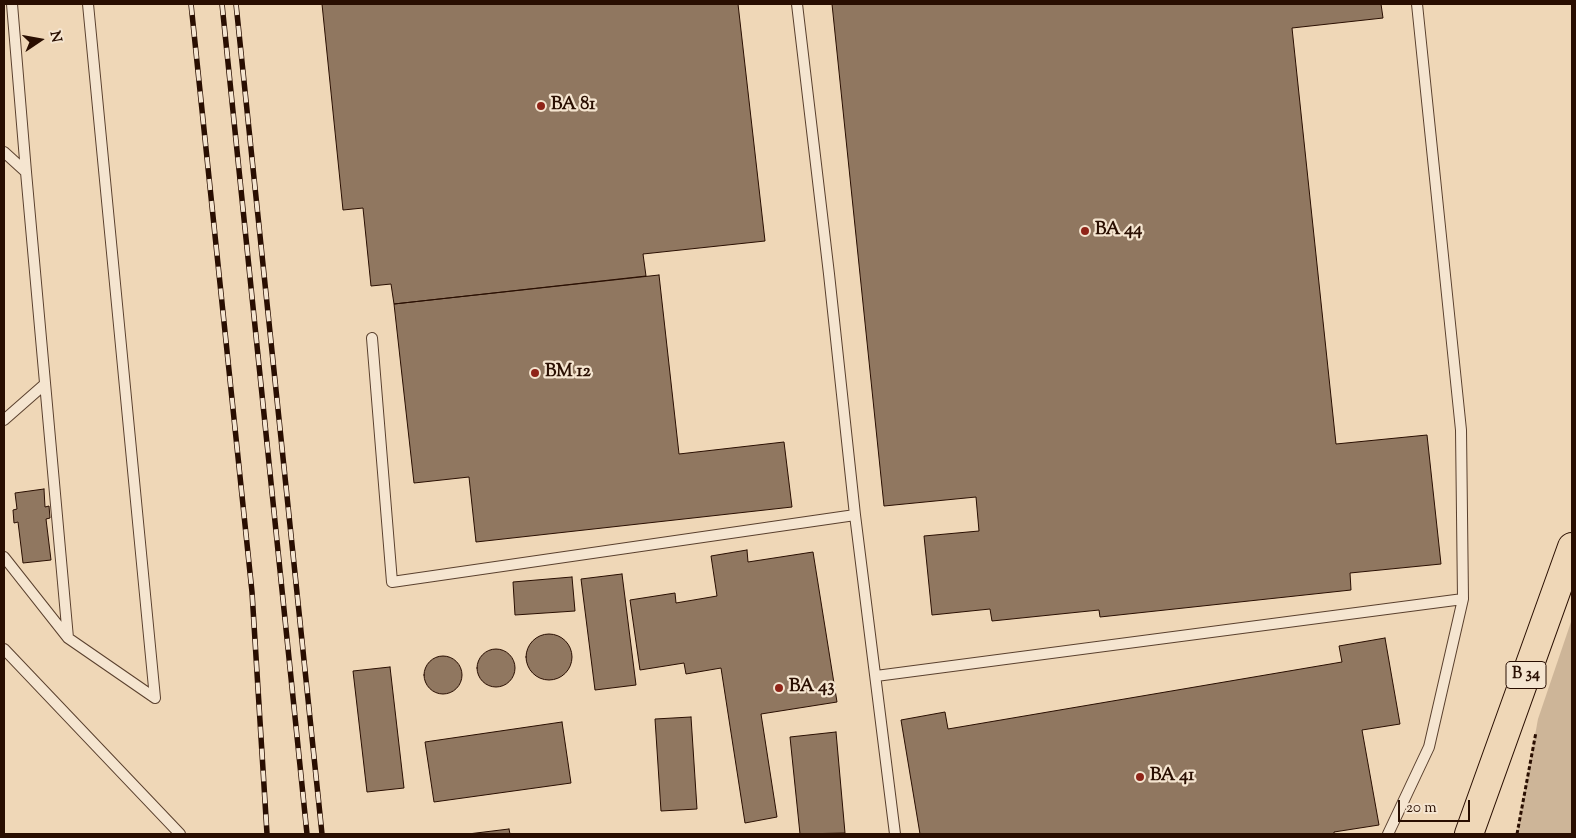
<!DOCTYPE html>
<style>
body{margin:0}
#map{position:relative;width:1576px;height:838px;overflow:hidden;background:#efd7b7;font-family:"Sorts Mill Goudy",serif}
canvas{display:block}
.frame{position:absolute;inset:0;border:5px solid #290e01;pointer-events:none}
.north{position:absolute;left:15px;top:15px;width:50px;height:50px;-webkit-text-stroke:4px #f5e5d0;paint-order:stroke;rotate:78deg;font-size:14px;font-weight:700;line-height:20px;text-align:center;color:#290e01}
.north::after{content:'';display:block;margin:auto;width:18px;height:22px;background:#290e01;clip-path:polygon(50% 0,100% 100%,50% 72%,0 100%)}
.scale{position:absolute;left:1398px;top:800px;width:72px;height:22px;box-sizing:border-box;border:2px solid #290e01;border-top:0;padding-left:6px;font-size:15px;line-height:18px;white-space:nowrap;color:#290e01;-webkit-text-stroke:4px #f5e5d0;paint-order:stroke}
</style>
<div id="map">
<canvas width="1576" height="838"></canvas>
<div class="frame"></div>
<div class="north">N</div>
<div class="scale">20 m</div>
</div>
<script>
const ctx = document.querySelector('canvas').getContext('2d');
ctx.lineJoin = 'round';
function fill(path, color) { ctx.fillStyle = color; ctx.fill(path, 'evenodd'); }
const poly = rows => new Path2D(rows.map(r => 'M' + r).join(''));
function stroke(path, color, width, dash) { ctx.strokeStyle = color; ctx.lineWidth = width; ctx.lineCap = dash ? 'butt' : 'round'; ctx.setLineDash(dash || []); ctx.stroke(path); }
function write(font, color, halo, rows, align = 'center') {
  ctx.font = font + ' "Sorts Mill Goudy",serif'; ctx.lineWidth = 4.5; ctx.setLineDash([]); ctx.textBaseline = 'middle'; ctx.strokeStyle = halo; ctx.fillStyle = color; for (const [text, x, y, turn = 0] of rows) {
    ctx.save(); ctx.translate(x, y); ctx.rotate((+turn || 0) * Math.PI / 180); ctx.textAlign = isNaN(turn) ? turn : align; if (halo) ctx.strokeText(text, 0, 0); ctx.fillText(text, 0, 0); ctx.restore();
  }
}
fill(poly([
 [1572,619,1572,834,1517,834,1538,719]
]), '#cdb598');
const building = poly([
 [322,4,738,4,765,241,643,254,646,276,394,304,391,284,371,286,363,208,343,210,322,4],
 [832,4,1381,4,1383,18,1292,28,1336,444,1427,435,1441,564,1350,573,1351,590,1100,617,1099,610,992,621,990,609,932,615,924,536,979,531,976,497,884,506,832,4],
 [659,275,679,454,784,442,792,507,476,542,469,477,414,483,394,304,659,275],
 [44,489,45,507,49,506,50,518,46,519,51,560,23,563,18,522,14,523,13,510,17,509,15,493,44,489],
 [747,550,748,562,813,552,837,702,761,714,777,817,745,823,721,668,686,674,684,663,640,670,630,600,675,593,676,603,717,596,711,556,747,550],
 [622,574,636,685,595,690,581,579,622,574],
 [572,577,575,611,515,615,513,582,572,577],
 '526 657a23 23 0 1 1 46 0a23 23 0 1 1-46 0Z',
 [1385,638,1400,724,1362,730,1379,825,1334,832,1334,834,920,834,901,720,945,712,948,729,1342,662,1339,646,1385,638],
 '477 668a19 19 0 1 1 38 0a19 19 0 1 1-38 0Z',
 '424 675a19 19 0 1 1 38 0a19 19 0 1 1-38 0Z',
 [390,667,404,788,367,792,353,671,390,667],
 [691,717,697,809,661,811,655,719,691,717],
 [562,722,571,783,434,802,425,742,562,722],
 [836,732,845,833,800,834,790,737,836,732],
 [509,829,510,834,468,834,509,829]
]);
fill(building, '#907760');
stroke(building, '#290e01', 1);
const lane = poly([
 [12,4,26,172],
 [88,4,155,698],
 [797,4,829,274,855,515,895,834],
 [4,152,26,172,68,638],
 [372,338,392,582,855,515],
 [4,420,45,384],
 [4,557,68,638,155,698],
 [4,649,180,834],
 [876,676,1463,599],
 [1388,834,1429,747,1463,599,1461,430,1417,4]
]);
const primary = poly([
 [1469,834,1572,547]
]);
stroke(lane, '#5a402e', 12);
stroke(primary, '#290e01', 30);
stroke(poly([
 [1517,834,1536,732]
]), '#290e01', 3, [4, 2.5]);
stroke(lane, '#f5e5d0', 10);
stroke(primary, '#efd7b7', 28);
const rail = poly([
 [191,4,252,592,267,834],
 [222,4,307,834],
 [236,4,322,834]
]);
stroke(rail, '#290e01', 5.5);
stroke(rail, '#f5e5d0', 4, [11]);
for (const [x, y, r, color] of [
 [541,106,5,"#8f2418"],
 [1085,231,5,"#8f2418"],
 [535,373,5,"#8f2418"],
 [779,688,5,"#8f2418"],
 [1140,777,5,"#8f2418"]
]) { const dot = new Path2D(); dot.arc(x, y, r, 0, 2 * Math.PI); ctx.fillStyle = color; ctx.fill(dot); stroke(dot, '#f5e5d0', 2); }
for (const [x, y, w] of [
 [1526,675,40]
]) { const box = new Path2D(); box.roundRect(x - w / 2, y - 13.5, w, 27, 4); ctx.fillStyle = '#f5e5d0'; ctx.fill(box); stroke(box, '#290e01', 1); }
write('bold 16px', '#290e01', null, [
 ["B 34",1526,675]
]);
write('bold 18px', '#290e01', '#f5e5d0', [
 ["BA 81",551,106],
 ["BA 44",1095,231],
 ["BM 12",545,373],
 ["BA 43",789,688],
 ["BA 41",1150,777]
], 'left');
</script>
